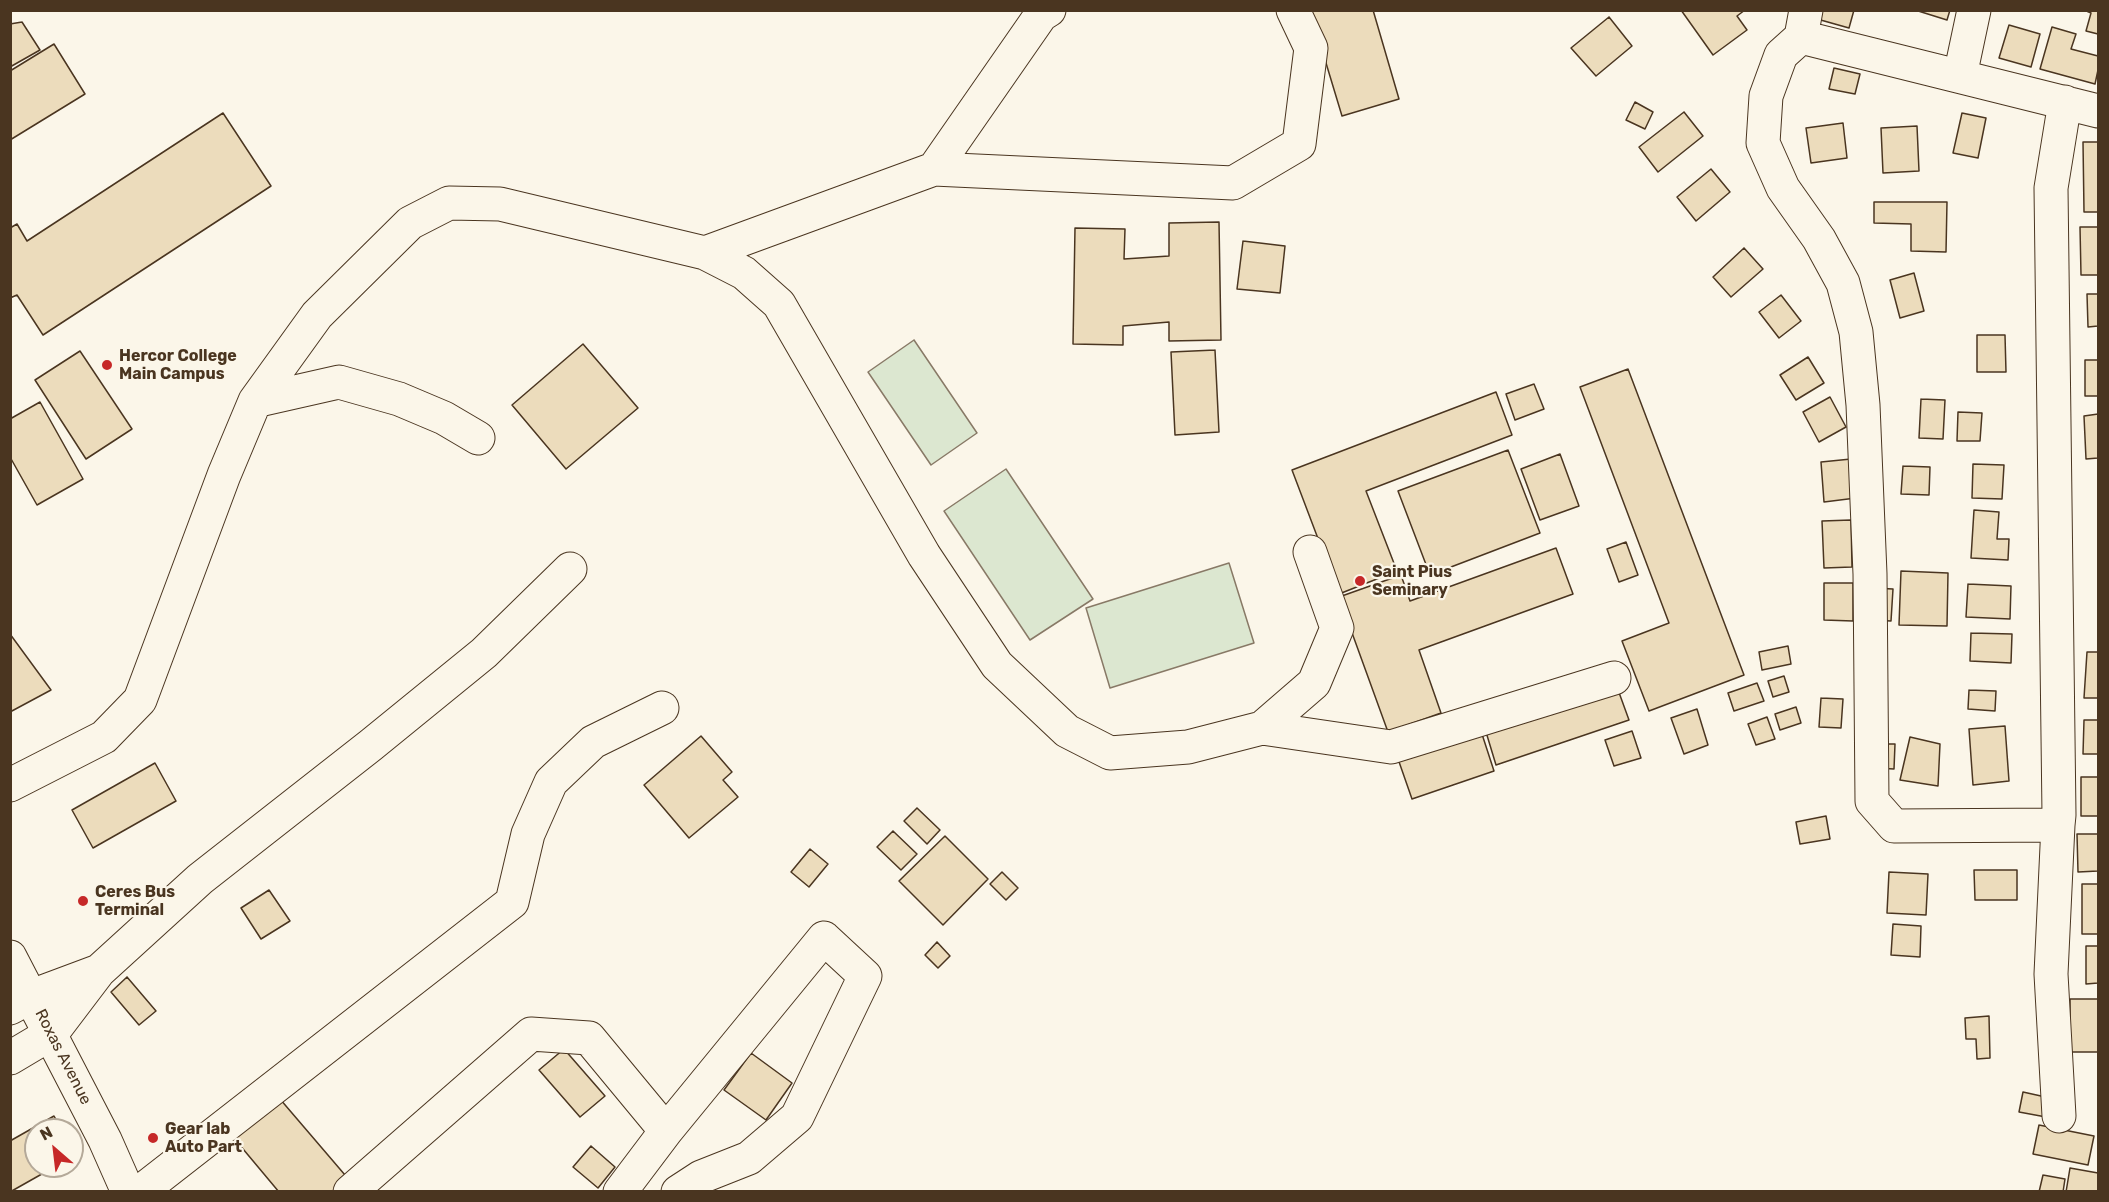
<!DOCTYPE html>
<style>
body{margin:0}
#map{position:relative;width:2109px;height:1202px;overflow:hidden;background:#fbf6e9;font-family:Rubik,sans-serif}
canvas{display:block}
.frame{position:absolute;inset:0;border:12px solid #4a3520;pointer-events:none}
.north{position:absolute;left:24px;top:1118px;width:60px;height:60px;box-sizing:border-box;background:#fbf6e9;border:2px solid #b4a999;border-radius:50%;rotate:332deg;font-size:16px;font-weight:700;line-height:24px;text-align:center;color:#4a3520}
.north::after{content:'';display:block;margin:auto;width:21px;height:27px;background:#c62828;clip-path:polygon(50% 0,100% 100%,50% 72%,0 100%)}
</style>
<div id="map">
<canvas width="2109" height="1202"></canvas>
<div class="frame"></div>
<div class="north">N</div>
</div>
<script>
const ctx = document.querySelector('canvas').getContext('2d');
ctx.lineJoin = 'round';
function fill(path, color) { ctx.fillStyle = color; ctx.fill(path, 'evenodd'); }
const poly = rows => new Path2D(rows.map(r => 'M' + r).join(''));
function stroke(path, color, width, dash) { ctx.strokeStyle = color; ctx.lineWidth = width; ctx.lineCap = dash ? 'butt' : 'round'; ctx.setLineDash(dash || []); ctx.stroke(path); }
function write(font, color, halo, rows, align = 'center') {
  ctx.font = font + ' Rubik,sans-serif'; ctx.lineWidth = 4.5; ctx.setLineDash([]); ctx.textBaseline = 'middle'; ctx.strokeStyle = halo; ctx.fillStyle = color; for (const [text, x, y, turn = 0] of rows) {
    ctx.save(); ctx.translate(x, y); ctx.rotate((+turn || 0) * Math.PI / 180); ctx.textAlign = isNaN(turn) ? turn : align; if (halo) ctx.strokeText(text, 0, 0); ctx.fillText(text, 0, 0); ctx.restore();
  }
}
const green = poly([
 [914,340,977,433,931,465,868,372,914,340],
 [1006,469,1093,599,1030,640,944,511,1006,469],
 [1229,563,1254,643,1110,688,1086,608,1229,563]
]);
fill(green, '#dce7d0');
stroke(green, '#887966', 1.5);
const building = poly([
 [1310,10,1373,10,1399,99,1342,116,1310,10],
 [1681,10,1745,10,1737,16,1747,30,1713,55,1681,10],
 [1811,10,1854,10,1849,28,1810,17,1811,10],
 [1915,10,1950,10,1947,20,1915,10],
 [2084,10,2098,10,2098,34,2086,31,2091,13,2084,10],
 [1609,17,1632,46,1596,76,1571,48,1609,17],
 [22,22,40,50,10,67,10,24,22,22],
 [2009,25,2040,34,2031,67,1999,58,2009,25],
 [2052,27,2076,34,2071,49,2098,56,2098,70,2095,84,2040,69,2052,27],
 [54,44,85,94,10,140,10,71,54,44],
 [1834,68,1860,74,1855,94,1829,89,1834,68],
 [1635,102,1653,112,1645,129,1626,120,1635,102],
 [1684,112,1703,136,1658,172,1639,147,1684,112],
 [223,113,271,186,43,335,17,295,10,298,10,228,17,224,27,241,223,113],
 [1962,113,1986,118,1978,158,1953,153,1962,113],
 [1843,123,1847,158,1811,163,1806,128,1843,123],
 [1917,126,1919,171,1883,173,1881,128,1917,126],
 [2083,142,2098,142,2098,212,2084,212,2083,142],
 [1711,169,1730,192,1696,221,1677,197,1711,169],
 [1874,202,1947,202,1946,252,1911,251,1911,224,1874,223,1874,202],
 [1219,222,1221,340,1169,341,1169,322,1123,326,1123,345,1073,344,1075,228,1125,229,1124,259,1169,256,1169,223,1219,222],
 [2080,227,2098,227,2098,275,2081,275,2080,227],
 [1243,241,1285,246,1280,293,1237,289,1243,241],
 [1744,248,1763,269,1731,297,1713,277,1744,248],
 [1914,273,1924,311,1900,318,1890,280,1914,273],
 [2087,294,2098,294,2098,326,2088,327,2087,294],
 [1781,295,1801,321,1779,338,1759,312,1781,295],
 [1977,335,2005,335,2006,372,1977,372,1977,335],
 [583,344,638,408,566,469,512,405,583,344],
 [1215,350,1219,432,1175,435,1171,352,1215,350],
 [80,351,132,429,86,459,35,380,80,351],
 [1808,357,1824,383,1796,400,1780,375,1808,357],
 [2085,360,2098,360,2098,396,2085,396,2085,360],
 [1628,369,1744,675,1649,711,1622,641,1669,623,1580,387,1628,369],
 [1534,384,1544,409,1515,420,1506,394,1534,384],
 [1496,392,1512,435,1366,491,1397,571,1339,594,1292,470,1496,392],
 [1830,397,1846,427,1819,442,1803,412,1830,397],
 [1921,399,1945,400,1943,439,1919,438,1921,399],
 [40,402,83,479,37,505,10,457,10,419,40,402],
 [1958,412,1982,413,1980,441,1957,441,1958,412],
 [2098,414,2098,458,2086,459,2084,416,2098,414],
 [1508,450,1540,533,1430,575,1398,491,1508,450],
 [1560,454,1579,506,1540,520,1521,469,1560,454],
 [1851,459,1856,498,1824,502,1821,462,1851,459],
 [1973,464,2004,465,2002,499,1972,498,1973,464],
 [1903,466,1930,467,1929,495,1901,494,1903,466],
 [1974,510,1999,512,1997,539,2009,539,2008,560,1971,558,1974,510],
 [1851,520,1852,567,1824,568,1822,521,1851,520],
 [1626,542,1638,575,1619,582,1607,549,1626,542],
 [1556,548,1573,594,1419,650,1441,713,1388,732,1339,597,1401,575,1410,601,1556,548],
 [1901,571,1948,573,1947,626,1899,625,1901,571],
 [1824,583,1853,583,1853,621,1824,620,1824,583],
 [1968,584,2011,586,2010,619,1966,617,1968,584],
 [1874,588,1893,589,1891,621,1872,620,1874,588],
 [1971,633,2012,634,2011,663,1970,661,1971,633],
 [10,634,51,690,10,712,10,634],
 [1788,646,1791,664,1762,670,1759,652,1788,646],
 [2087,652,2098,652,2098,698,2084,698,2087,652],
 [1784,676,1789,692,1773,697,1768,681,1784,676],
 [1757,683,1764,701,1734,711,1728,693,1757,683],
 [1617,687,1629,720,1496,765,1486,732,1617,687],
 [1969,690,1996,691,1995,711,1968,709,1969,690],
 [1821,698,1843,699,1841,728,1819,727,1821,698],
 [1796,707,1801,723,1780,730,1775,714,1796,707],
 [1697,709,1708,745,1684,754,1671,718,1697,709],
 [1767,717,1775,739,1756,745,1748,724,1767,717],
 [2084,720,2098,720,2098,754,2083,754,2084,720],
 [2005,726,2009,781,1973,785,1969,729,2005,726],
 [1480,728,1494,771,1412,799,1397,756,1480,728],
 [1632,731,1641,758,1614,766,1605,740,1632,731],
 [701,736,732,772,723,780,738,797,689,838,644,785,701,736],
 [1910,737,1940,744,1938,786,1900,780,1910,737],
 [1877,744,1895,744,1894,769,1876,768,1877,744],
 [155,763,176,801,93,848,72,810,155,763],
 [2081,777,2098,777,2098,816,2081,816,2081,777],
 [917,808,940,830,927,844,904,821,917,808],
 [1826,816,1830,839,1800,844,1796,822,1826,816],
 [893,831,917,854,901,870,877,847,893,831],
 [2077,834,2098,834,2098,871,2078,872,2077,834],
 [945,836,988,879,943,925,899,881,945,836],
 [810,849,828,864,809,887,791,872,810,849],
 [1974,870,2017,870,2017,900,1975,900,1974,870],
 [1002,872,1018,888,1006,900,990,884,1002,872],
 [1889,872,1928,874,1926,915,1887,913,1889,872],
 [2082,884,2098,884,2098,934,2082,934,2082,884],
 [269,890,290,921,261,939,241,908,269,890],
 [1893,924,1921,926,1920,957,1891,955,1893,924],
 [937,942,950,956,938,968,925,955,937,942],
 [2086,946,2098,946,2098,983,2086,984,2086,946],
 [127,977,156,1011,139,1025,111,992,127,977],
 [2070,999,2098,999,2098,1052,2070,1052,2070,999],
 [1989,1016,1990,1058,1977,1059,1976,1039,1966,1039,1965,1018,1989,1016],
 [564,1049,605,1096,580,1117,539,1070,564,1049],
 [751,1053,792,1083,766,1120,724,1090,751,1053],
 [274,1092,351,1182,339,1192,279,1192,228,1131,274,1092],
 [2023,1092,2050,1098,2046,1117,2019,1112,2023,1092],
 [54,1116,62,1130,36,1130,36,1166,56,1166,10,1192,10,1141,54,1116],
 [2039,1125,2094,1136,2088,1165,2033,1154,2039,1125],
 [591,1146,615,1167,598,1188,573,1167,591,1146],
 [2070,1168,2098,1173,2098,1192,2066,1192,2070,1168],
 [2043,1175,2065,1179,2063,1192,2039,1192,2043,1175]
]);
fill(building, '#ecdcbc');
stroke(building, '#4a3520', 1.5);
const minor = poly([
 [1806,10,1801,37,1781,55,1766,96,1763,143,1783,188,1819,239,1843,283,1856,332,1863,405,1870,574,1872,801,1894,826,2058,825,2059,815,2051,188,2065,102],
 [1801,37,2098,111],
 [1960,76,1974,10],
 [934,169,1041,15,1049,10],
 [705,253,934,169,1233,183,1299,144,1311,48,1293,10],
 [255,401,339,382,399,399,444,418,478,438],
 [1262,728,1391,747,1614,678],
 [10,785,104,737,140,700,224,475,255,401,317,315,410,223,449,203,500,204,705,253,744,273,779,304,924,555,997,665,1067,731,1110,753,1188,747,1262,728,1314,683,1337,628,1310,552],
 [2058,825,2051,974,2059,1116],
 [32,996,99,971],
 [52,1033,99,971,200,879,371,745,484,653,570,569],
 [140,1192,512,902,528,834,551,782,593,742,662,708],
 [350,1192,531,1034,589,1038,666,1131],
 [620,1192,666,1131,824,938,865,976,797,1117,749,1158,701,1177,678,1192]
]);
const major = poly([
 [10,1008,32,996],
 [10,1058,52,1033]
]);
const highway = poly([
 [10,957,105,1140,128,1192]
]);
stroke(minor, '#4a3520', 35);
stroke(major, '#4a3520', 35);
stroke(highway, '#4a3520', 35);
stroke(minor, '#fbf6e9', 33);
stroke(major, '#fbf6e9', 33);
stroke(highway, '#fbf6e9', 33);
for (const [x, y, r, color] of [
 [107,365,6,"#c62828"],
 [1360,581,6,"#c62828"],
 [83,901,6,"#c62828"],
 [153,1138,6,"#c62828"]
]) { const dot = new Path2D(); dot.arc(x, y, r, 0, 2 * Math.PI); ctx.fillStyle = color; ctx.fill(dot); stroke(dot, '#fbf6e9', 2); }
write('bold 16px', '#4a3520', '#fbf6e9', [
 ["Hercor College",119,356],
 ["Main Campus",119,374],
 ["Saint Pius",1372,572],
 ["Seminary",1372,590],
 ["Ceres Bus",95,892],
 ["Terminal",95,910],
 ["Gear lab",165,1129],
 ["Auto Part",165,1147]
], 'left');
write('16px', '#4a3520', '#fbf6e9', [
 ["Roxas Avenue",63,1057,63]
]);
</script>
